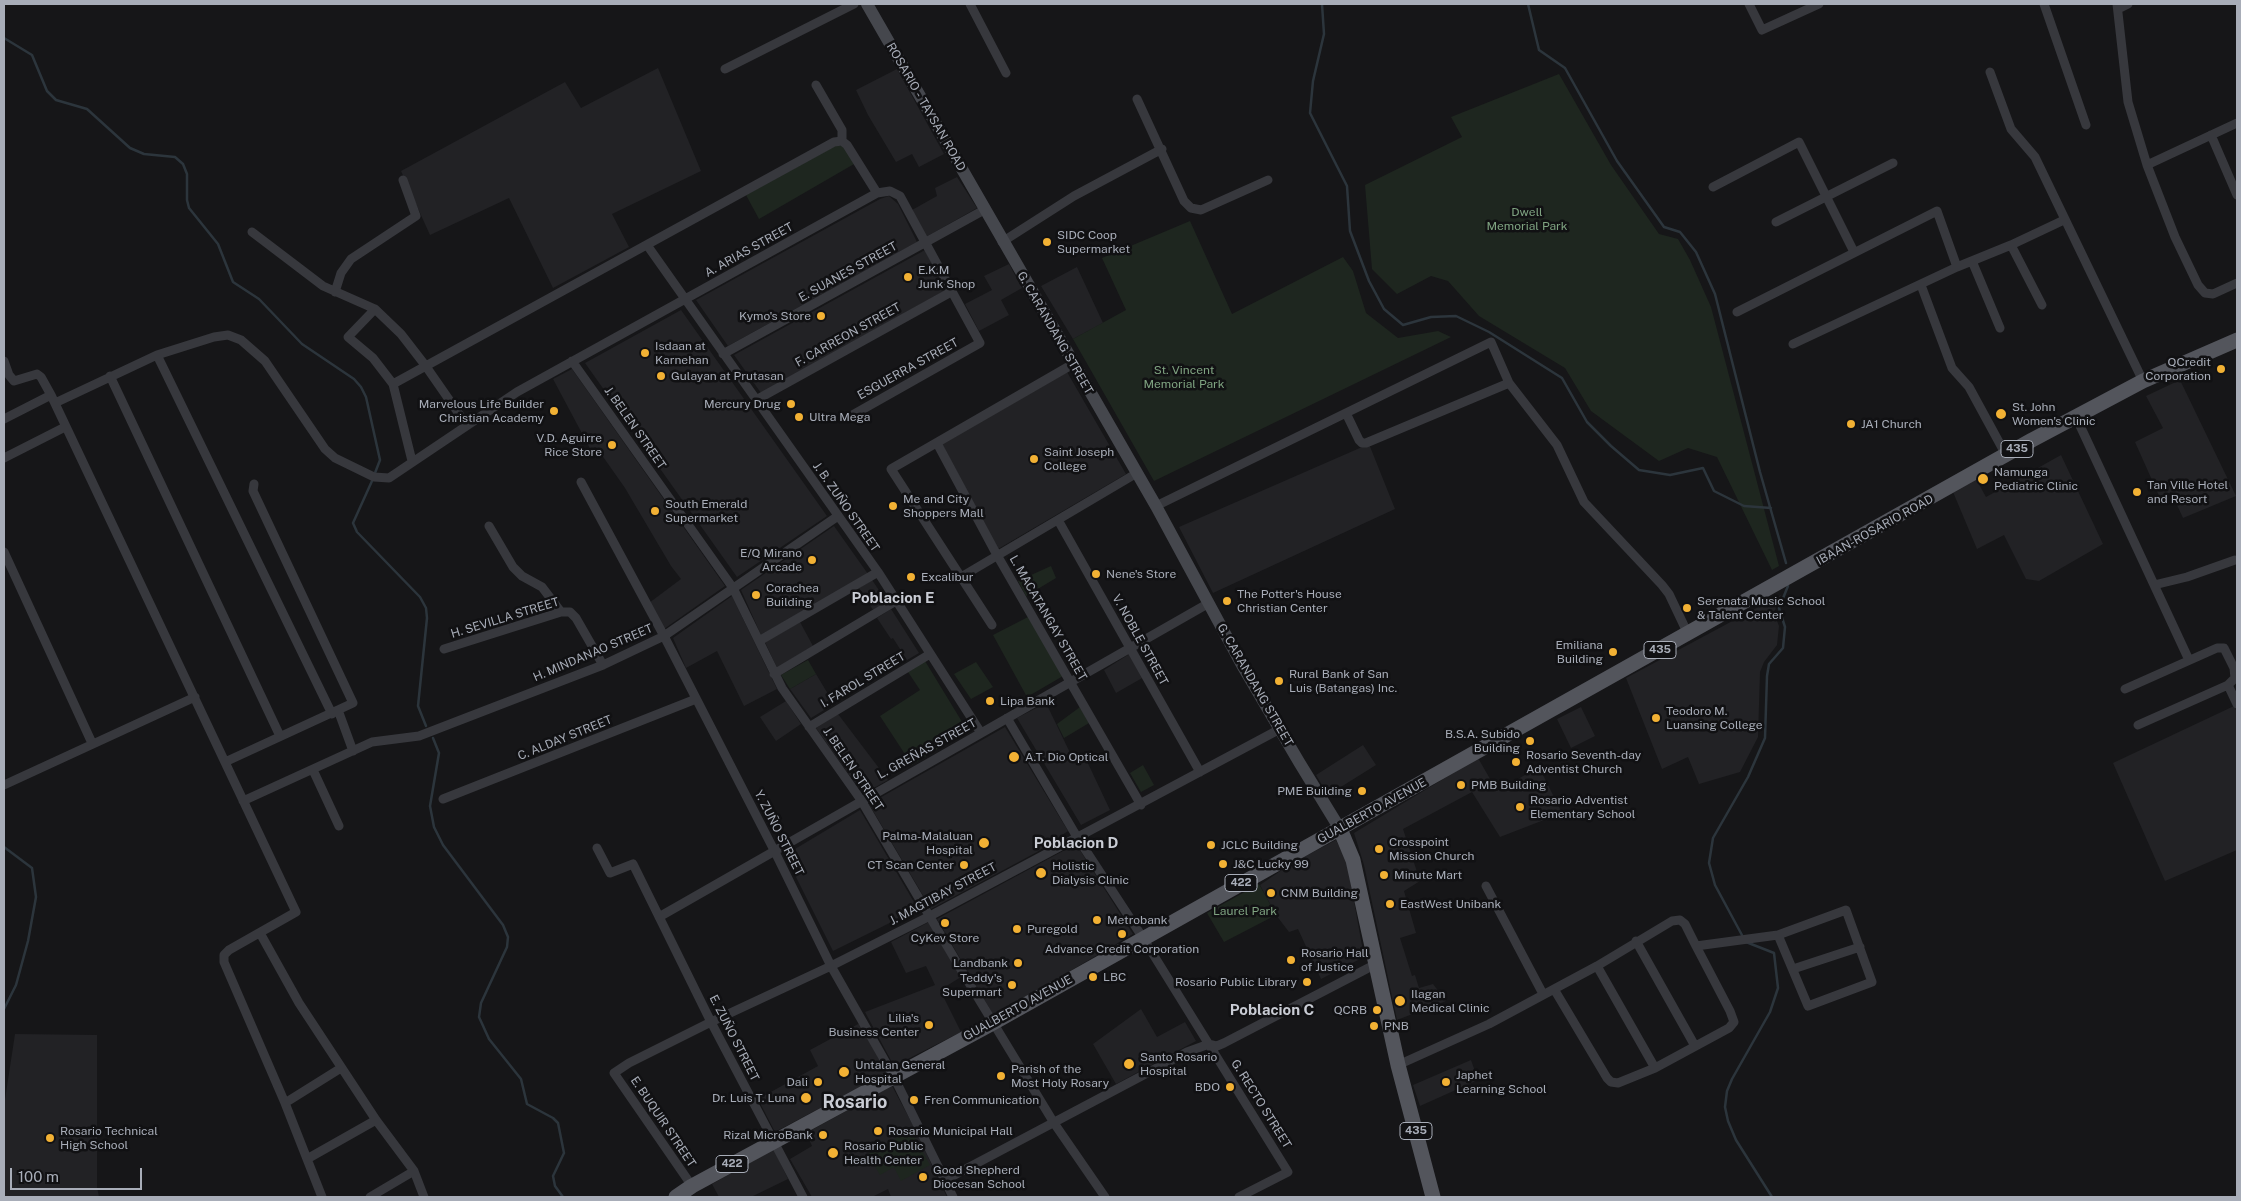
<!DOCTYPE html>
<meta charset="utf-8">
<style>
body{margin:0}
#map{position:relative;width:2241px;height:1201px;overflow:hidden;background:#161618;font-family:"Public Sans",sans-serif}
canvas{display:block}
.frame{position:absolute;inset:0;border:5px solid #a8adb8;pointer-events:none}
.scale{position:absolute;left:10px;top:1168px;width:132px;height:22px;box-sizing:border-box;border:2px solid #a8adb8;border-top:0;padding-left:6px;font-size:15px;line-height:18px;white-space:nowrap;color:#a8adb8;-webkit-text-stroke:4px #111113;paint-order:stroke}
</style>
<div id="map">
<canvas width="2241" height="1201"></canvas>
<div class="frame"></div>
<div class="scale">100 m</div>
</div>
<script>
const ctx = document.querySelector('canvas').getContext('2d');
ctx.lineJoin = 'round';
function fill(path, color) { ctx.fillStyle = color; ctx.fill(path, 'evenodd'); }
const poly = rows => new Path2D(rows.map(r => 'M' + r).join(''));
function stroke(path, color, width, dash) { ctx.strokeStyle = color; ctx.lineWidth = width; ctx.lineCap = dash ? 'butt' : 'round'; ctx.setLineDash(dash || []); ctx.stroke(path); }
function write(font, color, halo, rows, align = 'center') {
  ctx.font = font + ' "Public Sans",sans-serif'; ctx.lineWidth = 5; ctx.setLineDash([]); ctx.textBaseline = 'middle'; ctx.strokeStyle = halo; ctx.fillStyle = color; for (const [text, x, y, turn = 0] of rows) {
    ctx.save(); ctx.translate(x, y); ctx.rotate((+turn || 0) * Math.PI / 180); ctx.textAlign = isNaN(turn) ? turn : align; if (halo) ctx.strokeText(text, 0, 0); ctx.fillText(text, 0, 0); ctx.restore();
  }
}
fill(poly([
 [658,68,701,171,612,214,629,247,553,288,509,198,430,235,401,171,565,82,581,108],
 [897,69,944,154,919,167,912,154,896,162,868,115,856,90],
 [957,177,977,208,926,237,912,210,937,196,935,188],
 [889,196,898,204,917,242,728,346,696,300,880,199],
 [925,250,946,290,761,393,734,355],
 [1009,264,1022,288,1001,300,1009,315,979,331,965,304,992,290,984,276],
 [1077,267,1103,323,1073,339,1041,286],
 [681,310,827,516,737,577,585,363],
 [572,369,725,586,664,629,649,603,681,579,671,566,625,488,599,451,593,454,553,379],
 [1067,372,1126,474,998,549,942,444],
 [2180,380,2236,496,2183,518,2171,492,2160,498,2135,442,2163,428,2146,396],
 [1369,444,1395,509,1213,593,1179,527],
 [2061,455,2103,544,2039,581,2026,579,2004,535,1977,549,1953,492,1975,477,1986,497],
 [834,526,868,574,761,635,741,590],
 [872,580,887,602,873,610,859,588],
 [1781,595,1774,613,1779,626,1777,645,1764,662,1760,672,1758,737,1740,772,1699,784,1688,757,1662,769,1626,678],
 [732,596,777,689,744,706,717,651,686,668,673,638],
 [891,609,919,653,907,660,893,638,891,639,877,618],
 [800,622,813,646,777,668,765,642],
 [1131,653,1144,677,1116,693,1104,670],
 [816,674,834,704,811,718,790,689],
 [786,701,801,724,776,741,760,717],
 [1046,703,1074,761,1084,755,1110,810,1081,825,1017,718],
 [2234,706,2237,712,2237,850,2165,881,2113,763],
 [1581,707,1595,736,1571,748,1557,719],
 [838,714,888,780,863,794,816,728],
 [1005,727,1068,831,1037,852,931,909,869,804],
 [1363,745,1376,765,1328,795,1316,775],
 [1478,758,1497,791,1539,767,1562,813,1500,837,1472,792,1403,829,1420,881,1404,891,1416,933,1400,938,1412,976,1415,975,1419,988,1433,984,1446,1001,1397,1020,1364,865,1354,833],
 [860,810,918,909,833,951,785,855],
 [1336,840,1347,862,1364,957,1321,979,1298,929,1289,932,1276,915,1260,885,1292,863],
 [1076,844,1133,934,994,1016,937,919],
 [929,922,961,977,940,990,961,1032,894,1066,865,1012,935,985,926,966,906,973,891,942],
 [1141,1009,1157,1037,1185,1022,1196,1041,1116,1084,1093,1044],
 [860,1023,886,1073,775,1132,758,1099,818,1066,810,1050],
 [15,1034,97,1035,97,1187,99,1197,5,1197,4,1106],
 [1471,1060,1478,1080,1420,1106,1413,1085],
 [892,1086,914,1127,947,1197,891,1197,888,1189,872,1197,812,1197,790,1159,812,1146,806,1133],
 [774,1149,788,1179,751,1197,719,1197,712,1184]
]), '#222225');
fill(poly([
 [1559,74,1611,165,1659,234,1678,239,1690,260,1711,307,1779,566,1772,570,1717,457,1688,448,1659,461,1591,411,1565,368,1479,316,1448,281,1431,276,1397,294,1372,269,1365,185,1462,137,1451,117],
 [835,146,844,146,854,164,759,219,746,195],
 [1190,221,1232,314,1343,257,1353,271,1366,313,1398,338,1438,331,1451,337,1154,481,1073,339,1126,310,1102,258],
 [1051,566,1056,578,1026,596,1018,581],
 [1028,617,1063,676,1027,697,993,635],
 [808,660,816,674,790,689,781,675],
 [925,661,967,730,912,765,880,716,920,690,908,672],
 [976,662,993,687,971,699,954,674],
 [1080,707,1089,723,1064,738,1057,724],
 [1143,765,1154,785,1141,792,1130,773],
 [1259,884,1276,915,1224,942,1207,913],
 [911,1130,930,1165,901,1181,894,1167,880,1175,868,1154]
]), '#1e261f');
stroke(poly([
 [1322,4,1324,34,1313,81,1310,113,1347,186,1350,231,1369,281,1384,309,1403,325,1431,317,1456,316,1489,332,1562,378,1587,422,1611,446,1639,470,1670,475,1703,468,1714,491,1744,506,1771,508],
 [1528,4,1539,50,1565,68,1617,161,1664,227,1680,232,1696,252,1715,294,1760,472,1786,563],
 [4,38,32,55,47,91,56,100,87,109,130,148,144,154,175,157,183,164,187,174,187,200,189,208,218,244,233,282,259,299,302,344,354,379,361,387,366,397,380,460,375,473],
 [372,481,353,523,357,532,420,597,426,608,427,618,418,706,426,726],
 [433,738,439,753,430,806,434,827,443,845,503,925,508,937,507,947,481,1003,479,1017,489,1039,521,1079,527,1104,553,1118,558,1123,564,1153,553,1176,555,1186,563,1197],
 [4,847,32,868,36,897,28,941,16,985,4,1009],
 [1743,937,1715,885,1709,863,1713,838,1748,777,1765,738,1767,676,1769,664,1783,648,1785,627,1779,608,1788,586],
 [1746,942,1774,953,1778,988,1770,1012,1732,1079,1727,1091,1725,1107,1728,1121,1736,1140,1772,1197]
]), '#2c353c', 2.5);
stroke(poly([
 [970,4,1006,73],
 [1749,4,1762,30,1819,4],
 [2044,4,2086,125],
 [2117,4,2128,102,2147,165,2175,237,2198,285,2205,293,2213,294,2237,283],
 [2118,9,2128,4],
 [725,69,854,4],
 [1990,72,2011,129,2035,157,2143,381],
 [816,85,842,130,842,141],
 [1137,99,1184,201,1191,208,1201,210,1268,180],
 [2211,135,2237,195],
 [2147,165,2237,123],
 [1713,187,1799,142,1854,252],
 [1776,222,1893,163],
 [252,232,323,286,375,309,401,334,425,365,466,424],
 [1002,242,1074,196,1162,149],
 [647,245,878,572,981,733],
 [2011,245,2042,305],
 [1972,261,2000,328],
 [1921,285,1952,368,1969,387,2006,455],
 [335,292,341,273,351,259,416,216,403,180],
 [375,309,348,337,373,358,393,384,412,461],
 [1737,312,1937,211,1957,267],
 [1793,344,1957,267,2011,245,2064,220],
 [723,354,984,210],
 [157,355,332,714],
 [4,361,9,375,14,381,37,374,41,377,51,395,296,912,229,950,224,955,224,962,285,1103,322,1197],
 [572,361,733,588,782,688,861,800,966,978,1054,1123,1105,1197],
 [110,376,280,736],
 [393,384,834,142,842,141,847,145,877,193],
 [756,400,951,292],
 [55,403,157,355,214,337,228,335,241,340,265,361,325,449,335,458,374,477,389,478,517,392,877,193,890,191,900,196,980,343,849,417],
 [1346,413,1359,440,1362,443,1366,443,1509,383],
 [2076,417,2189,660],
 [4,419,51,395],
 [937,443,997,555,1141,805],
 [4,458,65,427],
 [581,482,664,636,775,852,831,966,894,1077,953,1197],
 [1156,506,1491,342,1509,383,1557,445,1584,502,1662,585,1669,594,1688,634],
 [1058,520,1200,772],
 [489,526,513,567,522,576,542,587,561,612],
 [4,552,92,743],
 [961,577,1137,473],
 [2154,585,2187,577,2235,560],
 [992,625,891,469,1073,364],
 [759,641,878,572],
 [444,649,561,612,570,612,576,618,603,665],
 [774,674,896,601],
 [2228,685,2237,704],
 [2125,689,2217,648,2224,648,2234,668,2235,678,2228,685,2138,725],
 [338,710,353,751],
 [1007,718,1077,837,1143,938,1288,1172,1239,1197],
 [809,727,930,654],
 [225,762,353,703,253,491,254,484],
 [313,770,339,826],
 [4,785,195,697],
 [443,799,696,699],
 [243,801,372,742,419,736,603,665,664,636,838,516],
 [597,848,610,873,633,864,711,1022,803,1197],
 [1486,886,1543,994],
 [659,917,1209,603],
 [260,933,299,1003,376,1120,414,1171,424,1197],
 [1636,941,1695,1046],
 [1597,966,1655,1068],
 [1793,969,1860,947],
 [1554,989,1607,1078,1611,1082,1618,1083,1655,1068,1729,1028,1734,1022,1730,1011,1696,946],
 [1398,1065,1489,1024,1597,966,1672,921,1680,920,1685,924,1696,946,1778,935,1846,910,1872,982,1808,1006,1778,935],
 [285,1103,341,1068],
 [307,1159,376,1120],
 [945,1180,1187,1052,1209,1044,1217,1046,1224,1043,1376,964],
 [692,1186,614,1073,629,1063,711,1022,831,966,930,916,1280,729],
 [370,1197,414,1171]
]), '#37383d', 9);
stroke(poly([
 [867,4,1156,506,1242,665,1299,762,1340,829]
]), '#45474d', 12);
stroke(poly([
 [1340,829,1353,860,1398,1065,1433,1197],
 [676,1197,692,1186,993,1023,2032,440,2143,381,2237,340]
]), '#53555c', 15);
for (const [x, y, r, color] of [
 [1047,242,5,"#f2b134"],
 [908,277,5,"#f2b134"],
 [821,316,5,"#f2b134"],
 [645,353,5,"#f2b134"],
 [2221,369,5,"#f2b134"],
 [661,376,5,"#f2b134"],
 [791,404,5,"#f2b134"],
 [554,411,5,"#f2b134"],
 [2001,414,6,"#f2b134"],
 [799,417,5,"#f2b134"],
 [1851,424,5,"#f2b134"],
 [612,445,5,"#f2b134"],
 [1034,459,5,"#f2b134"],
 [1983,479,6,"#f2b134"],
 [2137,492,5,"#f2b134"],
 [893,506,5,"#f2b134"],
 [655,511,5,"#f2b134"],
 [812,560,5,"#f2b134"],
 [1096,574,5,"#f2b134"],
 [911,577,5,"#f2b134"],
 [756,595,5,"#f2b134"],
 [1227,601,5,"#f2b134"],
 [1687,608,5,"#f2b134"],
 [1613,652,5,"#f2b134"],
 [1279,681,5,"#f2b134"],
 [990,701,5,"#f2b134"],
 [1656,718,5,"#f2b134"],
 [1530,741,5,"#f2b134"],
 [1014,757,6,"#f2b134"],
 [1516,762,5,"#f2b134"],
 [1461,785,5,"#f2b134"],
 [1362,791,5,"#f2b134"],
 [1520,807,5,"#f2b134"],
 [984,843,6,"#f2b134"],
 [1211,845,5,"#f2b134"],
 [1379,849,5,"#f2b134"],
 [1223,864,5,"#f2b134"],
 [964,865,5,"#f2b134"],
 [1041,873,6,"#f2b134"],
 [1384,875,5,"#f2b134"],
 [1271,893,5,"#f2b134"],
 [1390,904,5,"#f2b134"],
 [1097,920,5,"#f2b134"],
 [945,923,5,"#f2b134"],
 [1017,929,5,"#f2b134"],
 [1122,934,5,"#f2b134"],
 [1291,960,5,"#f2b134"],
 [1018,963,5,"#f2b134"],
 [1093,977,5,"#f2b134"],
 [1307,982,5,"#f2b134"],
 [1012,985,5,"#f2b134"],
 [1400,1001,6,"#f2b134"],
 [1377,1010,5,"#f2b134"],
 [929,1025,5,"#f2b134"],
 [1374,1026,5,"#f2b134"],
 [1129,1064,6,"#f2b134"],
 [844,1072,6,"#f2b134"],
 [1001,1076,5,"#f2b134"],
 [818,1082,5,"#f2b134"],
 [1446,1082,5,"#f2b134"],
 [1230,1087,5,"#f2b134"],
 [806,1098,6,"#f2b134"],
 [914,1100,5,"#f2b134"],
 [878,1131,5,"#f2b134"],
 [823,1135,5,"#f2b134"],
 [50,1138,5,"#f2b134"],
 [833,1153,6,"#f2b134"],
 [923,1177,5,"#f2b134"]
]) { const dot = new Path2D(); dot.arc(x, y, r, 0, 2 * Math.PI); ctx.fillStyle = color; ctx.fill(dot); stroke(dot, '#111113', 2); }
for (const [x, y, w] of [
 [2017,449,32],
 [1660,650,32],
 [1241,883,32],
 [1416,1131,32],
 [732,1164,32]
]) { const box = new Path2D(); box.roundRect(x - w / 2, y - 8.5, w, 17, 4); ctx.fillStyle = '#111113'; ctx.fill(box); stroke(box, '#a8adb8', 1); }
write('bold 11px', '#a8adb8', null, [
 ["435",2017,449],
 ["435",1660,650],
 ["422",1241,883],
 ["435",1416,1131],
 ["422",732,1164]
]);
write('12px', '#a8adb8', '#111113', [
 ["ROSARIO - TAYSAN ROAD",926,107,60],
 ["A. ARIAS STREET",749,250,-29],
 ["E. SUANES STREET",848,272,-29],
 ["G. CARANDANG STREET",1055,333,60],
 ["F. CARREON STREET",848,335,-29],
 ["ESGUERRA STREET",908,369,-29],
 ["J. BELEN STREET",635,428,55],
 ["J. B. ZUÑO STREET",846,507,55],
 ["IBAAN-ROSARIO ROAD",1875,530,-29],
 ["H. SEVILLA STREET",505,618,-17],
 ["L. MACATANGAY STREET",1048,618,60],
 ["V. NOBLE STREET",1140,640,61],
 ["H. MINDANAO STREET",593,653,-23],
 ["I. FAROL STREET",863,680,-31],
 ["G. CARANDANG STREET",1255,685,60],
 ["C. ALDAY STREET",565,738,-22],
 ["L. GREÑAS STREET",927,749,-29],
 ["J. BELEN STREET",853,769,56],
 ["GUALBERTO AVENUE",1372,811,-29],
 ["Y. ZUÑO STREET",779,833,63],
 ["J. MAGTIBAY STREET",943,894,-28],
 ["GUALBERTO AVENUE",1018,1008,-29],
 ["E. ZUÑO STREET",734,1038,63],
 ["G. RECTO STREET",1261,1104,58],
 ["E. BUQUIR STREET",663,1122,56]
]);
write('12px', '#7fa381', '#111113', [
 ["Dwell",1527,212],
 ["Memorial Park",1527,226],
 ["St. Vincent",1184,370],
 ["Memorial Park",1184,384],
 ["Laurel Park",1245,911]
]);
write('12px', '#a8adb8', '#111113', [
 ["SIDC Coop",1057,235],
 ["Supermarket",1057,249],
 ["E.K.M",918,270],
 ["Junk Shop",918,284],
 ["Kymo's Store",811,316,"right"],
 ["Isdaan at",655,346],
 ["Karnehan",655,360],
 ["QCredit",2211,362,"right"],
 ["Corporation",2211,376,"right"],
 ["Gulayan at Prutasan",671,376],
 ["Marvelous Life Builder",544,404,"right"],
 ["Christian Academy",544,418,"right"],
 ["Mercury Drug",781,404,"right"],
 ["St. John",2012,407],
 ["Women's Clinic",2012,421],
 ["Ultra Mega",809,417],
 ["JA1 Church",1861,424],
 ["V.D. Aguirre",602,438,"right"],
 ["Rice Store",602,452,"right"],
 ["Saint Joseph",1044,452],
 ["College",1044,466],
 ["Namunga",1994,472],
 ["Pediatric Clinic",1994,486],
 ["Tan Ville Hotel",2147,485],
 ["and Resort",2147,499],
 ["Me and City",903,499],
 ["Shoppers Mall",903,513],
 ["South Emerald",665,504],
 ["Supermarket",665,518],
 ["E/Q Mirano",802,553,"right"],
 ["Arcade",802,567,"right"],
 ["Nene's Store",1106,574],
 ["Excalibur",921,577],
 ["Corachea",766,588],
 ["Building",766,602],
 ["The Potter's House",1237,594],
 ["Christian Center",1237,608],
 ["Serenata Music School",1697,601],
 ["& Talent Center",1697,615],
 ["Emiliana",1603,645,"right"],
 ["Building",1603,659,"right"],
 ["Rural Bank of San",1289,674],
 ["Luis (Batangas) Inc.",1289,688],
 ["Lipa Bank",1000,701],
 ["Teodoro M.",1666,711],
 ["Luansing College",1666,725],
 ["B.S.A. Subido",1520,734,"right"],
 ["Building",1520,748,"right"],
 ["Rosario Seventh-day",1526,755],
 ["Adventist Church",1526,769],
 ["A.T. Dio Optical",1025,757],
 ["PMB Building",1471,785],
 ["PME Building",1352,791,"right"],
 ["Rosario Adventist",1530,800],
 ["Elementary School",1530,814],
 ["Palma-Malaluan",973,836,"right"],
 ["Hospital",973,850,"right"],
 ["Crosspoint",1389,842],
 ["Mission Church",1389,856],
 ["JCLC Building",1221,845],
 ["J&C Lucky 99",1233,864],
 ["CT Scan Center",954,865,"right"],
 ["Holistic",1052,866],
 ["Dialysis Clinic",1052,880],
 ["Minute Mart",1394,875],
 ["CNM Building",1281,893],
 ["EastWest Unibank",1400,904],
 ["Metrobank",1107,920],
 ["Puregold",1027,929],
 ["CyKev Store",945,938,"center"],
 ["Advance Credit Corporation",1122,949,"center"],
 ["Rosario Hall",1301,953],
 ["of Justice",1301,967],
 ["Landbank",1008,963,"right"],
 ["LBC",1103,977],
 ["Teddy's",1002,978,"right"],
 ["Supermart",1002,992,"right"],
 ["Rosario Public Library",1297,982,"right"],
 ["Ilagan",1411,994],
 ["Medical Clinic",1411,1008],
 ["QCRB",1367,1010,"right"],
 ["Lilia's",919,1018,"right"],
 ["Business Center",919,1032,"right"],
 ["PNB",1384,1026],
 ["Santo Rosario",1140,1057],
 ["Hospital",1140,1071],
 ["Untalan General",855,1065],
 ["Hospital",855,1079],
 ["Parish of the",1011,1069],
 ["Most Holy Rosary",1011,1083],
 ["Japhet",1456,1075],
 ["Learning School",1456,1089],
 ["Dali",808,1082,"right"],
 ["BDO",1220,1087,"right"],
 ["Dr. Luis T. Luna",795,1098,"right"],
 ["Fren Communication",924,1100],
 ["Rosario Technical",60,1131],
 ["High School",60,1145],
 ["Rosario Municipal Hall",888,1131],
 ["Rizal MicroBank",813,1135,"right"],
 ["Rosario Public",844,1146],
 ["Health Center",844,1160],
 ["Good Shepherd",933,1170],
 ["Diocesan School",933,1184]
], 'left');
write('bold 15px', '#c9ccd4', '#111113', [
 ["Poblacion E",893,598],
 ["Poblacion D",1076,843],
 ["Poblacion C",1272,1010]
]);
write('bold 18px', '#c9ccd4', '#111113', [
 ["Rosario",855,1102]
]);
</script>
